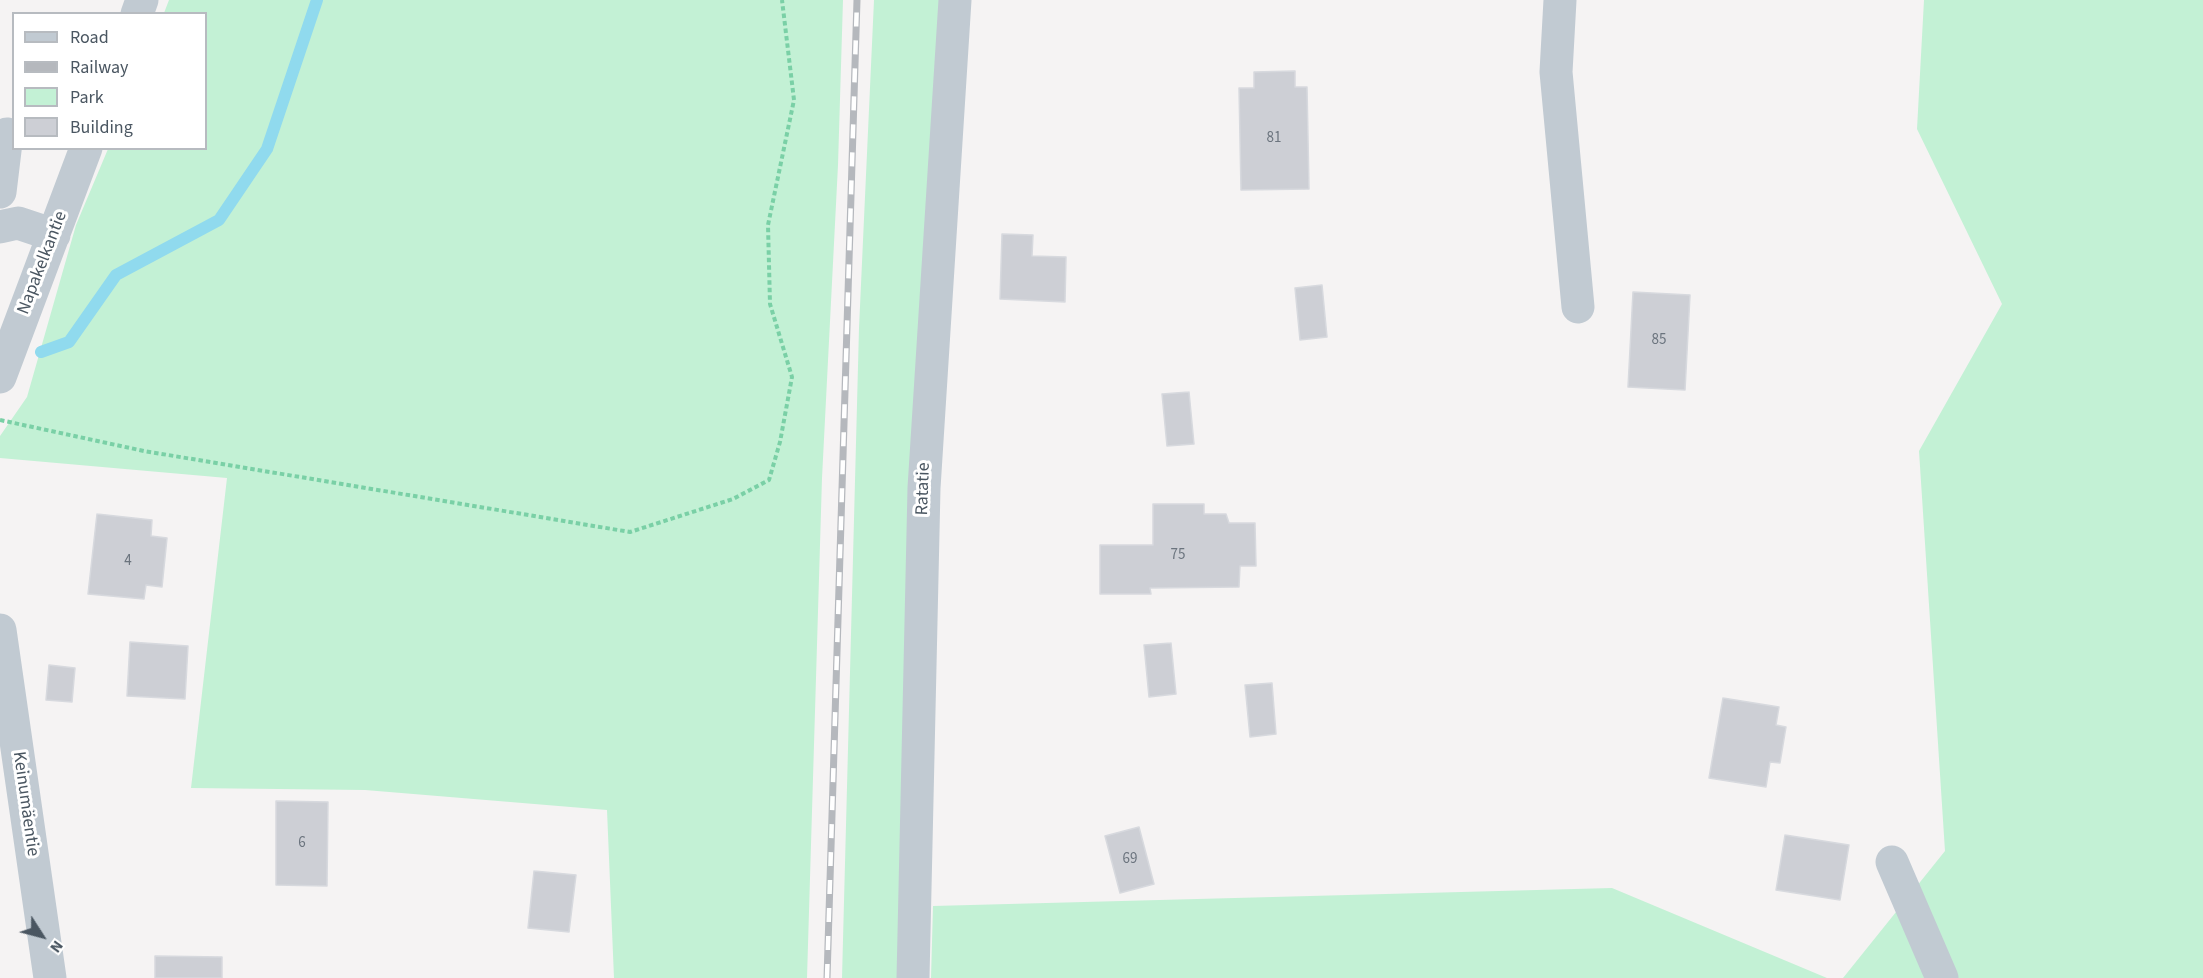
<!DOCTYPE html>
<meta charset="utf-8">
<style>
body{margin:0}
#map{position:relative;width:2203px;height:978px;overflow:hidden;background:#f5f3f3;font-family:"Source Sans 3",sans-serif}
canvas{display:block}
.legend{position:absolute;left:12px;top:12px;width:195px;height:138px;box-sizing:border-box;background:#fff;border:2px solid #b7bbc0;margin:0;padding:8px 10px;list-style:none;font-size:18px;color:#4a5661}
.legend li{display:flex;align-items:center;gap:12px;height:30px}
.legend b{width:30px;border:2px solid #b7bbc0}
.north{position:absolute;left:12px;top:906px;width:60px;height:60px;-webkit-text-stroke:4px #fff;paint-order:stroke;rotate:126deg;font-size:16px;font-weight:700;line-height:24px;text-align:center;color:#4a5661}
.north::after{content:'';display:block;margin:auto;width:21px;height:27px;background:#4a5661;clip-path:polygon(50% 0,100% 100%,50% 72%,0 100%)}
</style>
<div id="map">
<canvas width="2203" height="978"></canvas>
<ul class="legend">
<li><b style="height:8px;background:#c1cad2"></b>Road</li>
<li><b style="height:8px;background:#b5b8bd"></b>Railway</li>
<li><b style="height:16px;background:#c3f1d5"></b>Park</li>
<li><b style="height:16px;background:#cdcfd5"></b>Building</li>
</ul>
<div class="north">N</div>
</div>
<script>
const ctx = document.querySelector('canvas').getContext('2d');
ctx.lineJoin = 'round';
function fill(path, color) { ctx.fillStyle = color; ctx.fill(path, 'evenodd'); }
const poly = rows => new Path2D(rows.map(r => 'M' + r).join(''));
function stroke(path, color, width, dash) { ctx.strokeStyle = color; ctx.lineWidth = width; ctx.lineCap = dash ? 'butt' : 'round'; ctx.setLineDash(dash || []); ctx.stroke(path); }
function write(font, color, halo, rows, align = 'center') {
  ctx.font = font + ' "Source Sans 3",sans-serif'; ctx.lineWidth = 6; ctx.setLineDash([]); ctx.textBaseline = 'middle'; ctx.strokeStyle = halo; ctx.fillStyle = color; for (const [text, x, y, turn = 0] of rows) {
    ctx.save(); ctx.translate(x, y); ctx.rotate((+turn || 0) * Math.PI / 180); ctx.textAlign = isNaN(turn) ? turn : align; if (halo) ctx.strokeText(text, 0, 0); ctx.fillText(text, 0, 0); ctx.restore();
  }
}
fill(poly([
 [169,0,843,0,838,165,822,478,807,978,614,978,607,810,365,790,191,788,227,478,0,458,0,436,27,397,76,225,108,149,206,148,206,14,164,13],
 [874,0,943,0,915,978,842,978,859,328],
 [1924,0,2203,0,2203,978,1843,978,1945,851,1919,451,2002,304,1917,129],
 [1612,888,1827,978,931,978,933,906]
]), '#c3f1d5');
stroke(poly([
 [41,352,69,342,116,275,219,220,267,149,317,0]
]), '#90daee', 12);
const building = poly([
 [1295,71,1295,87,1307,87,1309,189,1241,190,1239,88,1254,88,1254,72,1295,71],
 [1002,234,1033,235,1032,256,1066,257,1065,302,1000,299,1002,234],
 [1322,285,1327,337,1300,340,1295,288,1322,285],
 [1633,292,1690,295,1685,390,1628,387,1633,292],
 [1189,392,1194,444,1167,446,1162,394,1189,392],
 [1153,504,1204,504,1204,514,1226,514,1229,523,1255,523,1256,566,1240,566,1239,587,1150,588,1151,594,1100,594,1100,545,1153,545,1153,504],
 [97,514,152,520,151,536,167,538,162,587,146,585,144,599,88,594,97,514],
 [130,642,188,646,185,699,127,696,130,642],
 [1171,643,1176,694,1149,697,1144,645,1171,643],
 [49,665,75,668,72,702,46,700,49,665],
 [1272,683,1276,734,1250,737,1245,685,1272,683],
 [1723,698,1779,707,1776,725,1786,727,1780,763,1770,762,1766,787,1709,778,1723,698],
 [276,801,328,802,327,886,276,885,276,801],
 [1139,827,1154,884,1120,893,1105,836,1139,827],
 [1785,835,1849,845,1840,900,1776,890,1785,835],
 [534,871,576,875,569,932,528,928,534,871],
 [155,956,222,957,222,978,155,978,155,956]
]);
fill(building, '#cdcfd5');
stroke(building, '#d7d9de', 1.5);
stroke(poly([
 [0,420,144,451,630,532,733,499,769,480,780,442,792,377,770,304,768,225,794,100,782,0]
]), '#7ad0a6', 4, [4.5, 3]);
stroke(poly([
 [1560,0,1556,72,1578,307],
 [137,14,142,0],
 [0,192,7,134],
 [0,227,18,223,54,235],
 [0,377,86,148],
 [0,630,50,978],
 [1892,862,1942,978],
 [913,978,924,488,955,0]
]), '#c1cad2', 33);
const rail = poly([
 [827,978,857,0]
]);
stroke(rail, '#b5b8bd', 7);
stroke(rail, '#fff', 4.5, [14]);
write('15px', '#6b747e', null, [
 ["81",1274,139],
 ["85",1659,341],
 ["75",1178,556],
 ["4",128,562],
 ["6",302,844],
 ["69",1130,860]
]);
write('18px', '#4a5661', '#fff', [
 ["Napakelkantie",43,263,-69],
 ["Ratatie",924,489,-88],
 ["Keinumäentie",25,804,82]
]);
</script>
